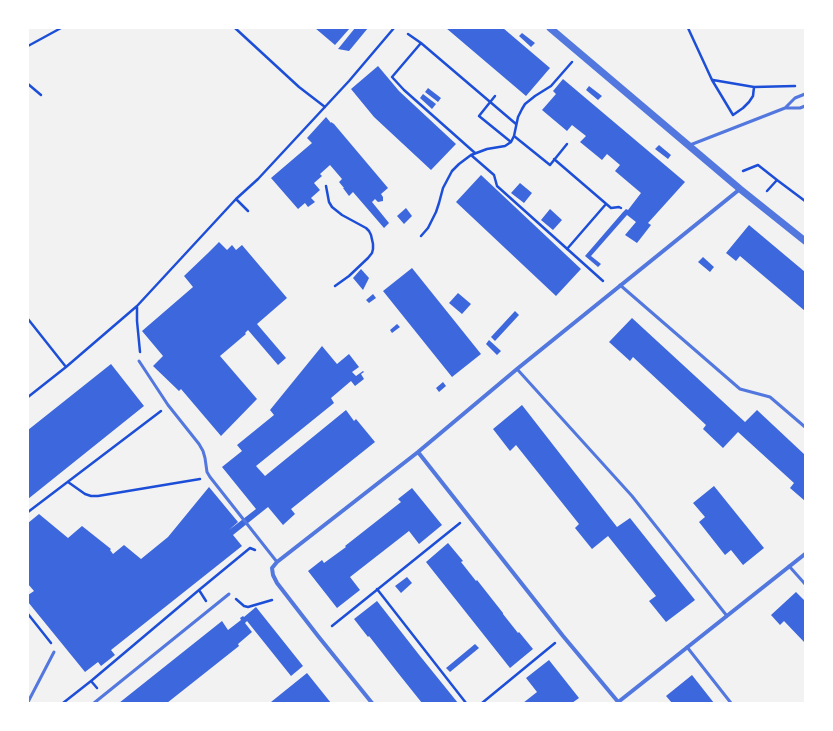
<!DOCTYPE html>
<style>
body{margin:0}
#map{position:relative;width:833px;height:731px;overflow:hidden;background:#f2f2f2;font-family:"Alegreya Sans",sans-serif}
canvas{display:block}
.frame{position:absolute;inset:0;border:29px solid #fff;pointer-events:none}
</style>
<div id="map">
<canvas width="833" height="731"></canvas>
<div class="frame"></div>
</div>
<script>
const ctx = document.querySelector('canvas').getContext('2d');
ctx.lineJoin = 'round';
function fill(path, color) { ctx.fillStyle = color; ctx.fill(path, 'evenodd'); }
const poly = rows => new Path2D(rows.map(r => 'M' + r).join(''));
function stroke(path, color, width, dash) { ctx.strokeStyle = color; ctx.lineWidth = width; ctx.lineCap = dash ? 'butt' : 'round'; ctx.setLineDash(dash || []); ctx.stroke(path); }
fill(poly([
 [315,28,350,28,335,45],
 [355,28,368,28,349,51,338,49],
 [446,28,503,28,550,68,526,96],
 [522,33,535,43,531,47,519,36],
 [378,66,399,91,456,144,431,170,374,117,351,89],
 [563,79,685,182,648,223,651,225,637,243,625,235,636,222,627,215,591,256,601,264,598,267,585,256,623,212,626,209,628,210,641,193,615,171,620,165,607,154,602,160,580,142,586,136,572,125,567,131,542,110,556,94,553,91],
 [589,86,602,96,598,100,586,90],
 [428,88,441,98,438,102,425,92],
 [423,94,436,104,432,109,420,98],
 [326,117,331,123,331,122,334,124,388,188,381,194,383,197,383,201,378,202,375,199,372,202,389,223,384,228,353,192,349,196,343,188,344,188,339,182,342,179,330,165,320,174,322,176,314,183,320,190,311,198,315,202,308,207,305,203,298,209,271,178,312,143,307,138],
 [659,145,671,155,668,159,655,149],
 [481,175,581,269,556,296,456,202],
 [520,183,532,193,524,203,511,193],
 [406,208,412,216,404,224,397,216],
 [550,209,562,220,553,230,541,220],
 [749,225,805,272,805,311,740,256,736,261,726,253],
 [219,242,227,250,232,245,236,250,242,245,287,298,257,324,286,358,278,365,248,330,245,333,246,334,220,356,257,399,221,436,181,389,179,391,153,366,163,356,142,331,193,287,184,276,207,254],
 [703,257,714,267,710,272,698,262],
 [412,268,481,354,452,377,383,291],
 [361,269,369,278,363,290,353,278],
 [458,293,471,304,462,314,449,303],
 [373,294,376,298,369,303,366,300],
 [515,311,519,315,495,341,491,337],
 [632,318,745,422,757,410,805,455,805,501,790,488,794,483,738,432,723,448,703,429,706,425,633,357,630,361,609,342],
 [397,324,400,327,392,333,390,330],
 [489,340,501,351,497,355,486,344],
 [322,346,337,364,349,354,359,367,352,372,356,376,363,371,364,372,361,374,364,379,355,386,351,381,331,398,334,403,256,466,265,476,346,410,354,421,356,419,375,442,291,509,295,514,283,525,268,507,233,535,242,546,111,650,115,655,101,666,98,662,85,672,28,602,28,595,34,591,28,584,28,523,39,514,68,538,82,526,111,549,110,550,113,554,124,545,141,559,168,537,209,487,238,522,229,530,256,509,222,467,242,451,237,445,274,415,270,410],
 [111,364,144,406,28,499,28,430],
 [443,382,446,386,439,392,436,388],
 [522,405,617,527,630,518,695,600,666,622,649,601,656,596,608,536,592,549,575,528,579,524,516,445,510,451,493,429],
 [714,486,764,548,743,565,731,550,725,555,699,522,705,517,693,503],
 [412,488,442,525,419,544,409,531,350,577,360,590,337,608,308,571,322,560,324,563,346,547,345,546,401,502,398,499],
 [448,543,463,561,461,562,476,581,477,580,503,613,503,614,518,633,519,632,533,649,510,668,426,562],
 [407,577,412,583,401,593,395,586],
 [796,592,805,601,805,643,784,621,780,625,771,615],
 [377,601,420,656,458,703,422,703,398,673,369,636,368,637,354,619],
 [256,607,303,666,291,676,247,621,245,623,252,632,238,644,239,646,167,703,119,703,222,621,228,630,241,620,240,618,243,616,244,617],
 [475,644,479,648,450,672,446,668],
 [549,660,579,698,572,703,523,703,537,692,526,678],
 [307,673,331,703,272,703,271,702],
 [692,675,714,703,672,703,666,696]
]), '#3d67dc');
stroke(poly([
 [235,28,299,87,325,107],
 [688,28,712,80,733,115,743,108,749,102,753,96,754,87],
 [408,34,421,43,516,124],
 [421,43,392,77,404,90,475,153],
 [28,46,61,28],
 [713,80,754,87,795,86],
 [28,84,41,95],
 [495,96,479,116,511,142],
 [514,136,550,165,567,144],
 [471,155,494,175,497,186,603,281],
 [554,159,611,208,619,207,621,208],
 [743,171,758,165,777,180],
 [326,186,329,202,332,207,342,215,366,228,369,231,371,235,373,244,373,249,372,253,368,258,349,276,335,286],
 [767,191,777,180,805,201],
 [236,199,248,211],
 [421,236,428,228,436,212,439,203,443,188,452,171,459,164,471,155,487,149,505,146,511,142,514,136,518,117,522,109,525,104,535,96,551,86,572,62],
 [567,249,606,204],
 [137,307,137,321,140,352],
 [28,319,66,367],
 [28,397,66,367,137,306,236,199,258,179,349,81,394,28],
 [68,482,85,494,91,496,98,496,200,479],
 [28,512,161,411],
 [377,589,466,703],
 [199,590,206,601],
 [236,599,244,606,248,607,272,600],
 [28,614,51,643],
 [332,626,460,523],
 [91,681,97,688],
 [63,703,91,681,199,590,250,548,255,550],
 [482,703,555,643]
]), '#1d4ed8', 2.5);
stroke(poly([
 [785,108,795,98,805,94],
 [690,145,785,108,800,108,805,106],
 [620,285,740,389,770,397,805,427],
 [139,361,168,405,199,444,203,451,205,458,207,472,210,477,277,562],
 [517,369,632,496,727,616],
 [789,566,805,584],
 [687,647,731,703],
 [28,702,54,652],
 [94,703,229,594]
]), '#5277de', 3);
stroke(poly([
 [418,452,563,636,619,703],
 [372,703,318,636,277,583,273,575,272,568,277,562,418,452,517,369,740,189],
 [617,703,805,554]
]), '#5277de', 4);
stroke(poly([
 [550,28,740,189,805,241]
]), '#5277de', 7);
</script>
